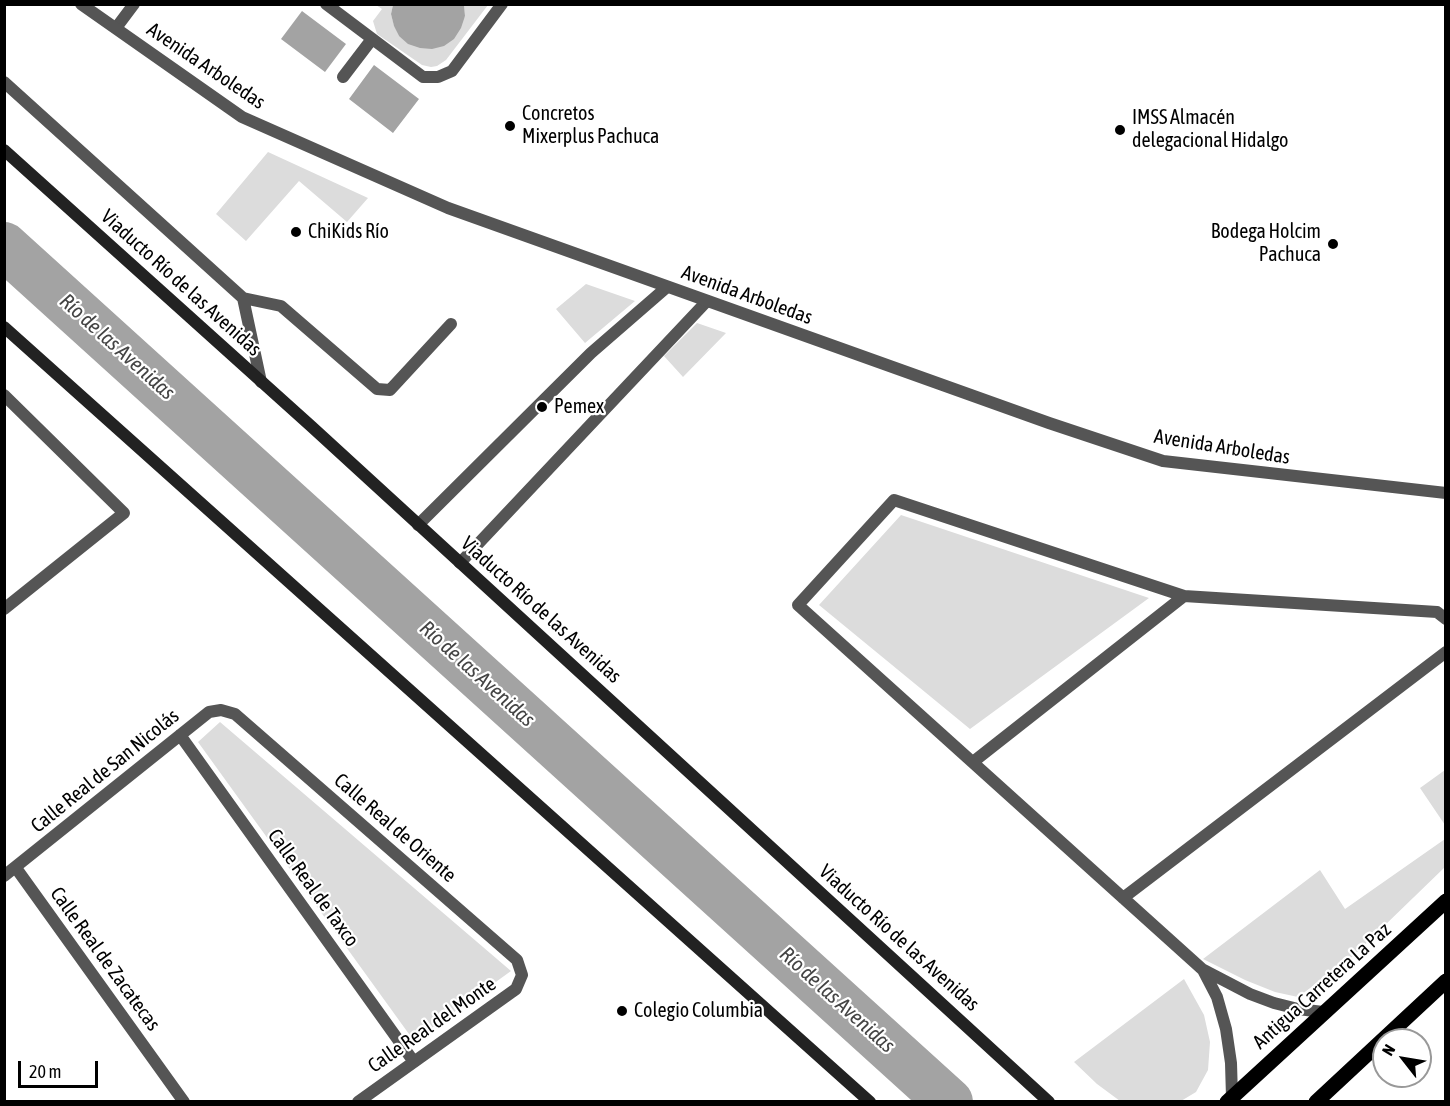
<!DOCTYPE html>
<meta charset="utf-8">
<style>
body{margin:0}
#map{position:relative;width:1450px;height:1106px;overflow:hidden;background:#fff;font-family:"Asap Condensed",sans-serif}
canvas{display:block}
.frame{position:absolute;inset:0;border:6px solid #000;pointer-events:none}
.north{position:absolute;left:1372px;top:1028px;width:60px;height:60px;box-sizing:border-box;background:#fff;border:2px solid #999;border-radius:50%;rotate:301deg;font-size:16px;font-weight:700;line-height:24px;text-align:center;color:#000}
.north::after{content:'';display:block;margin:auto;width:21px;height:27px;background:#000;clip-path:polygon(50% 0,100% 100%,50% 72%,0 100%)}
.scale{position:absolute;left:18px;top:1061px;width:80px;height:27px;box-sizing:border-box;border:3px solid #000;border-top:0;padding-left:8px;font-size:18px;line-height:21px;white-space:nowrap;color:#000;-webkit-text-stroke:4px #fff;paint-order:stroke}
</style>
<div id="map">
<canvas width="1450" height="1106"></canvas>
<div class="frame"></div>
<div class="north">N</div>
<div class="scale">20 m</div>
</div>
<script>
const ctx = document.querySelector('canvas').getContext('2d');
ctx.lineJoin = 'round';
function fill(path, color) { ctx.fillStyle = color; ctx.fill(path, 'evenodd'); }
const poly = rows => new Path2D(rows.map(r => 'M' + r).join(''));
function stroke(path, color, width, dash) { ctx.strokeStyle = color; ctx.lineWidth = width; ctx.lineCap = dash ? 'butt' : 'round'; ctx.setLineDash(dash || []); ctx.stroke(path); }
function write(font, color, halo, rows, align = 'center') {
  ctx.font = font + ' "Asap Condensed",sans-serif'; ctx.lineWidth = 4.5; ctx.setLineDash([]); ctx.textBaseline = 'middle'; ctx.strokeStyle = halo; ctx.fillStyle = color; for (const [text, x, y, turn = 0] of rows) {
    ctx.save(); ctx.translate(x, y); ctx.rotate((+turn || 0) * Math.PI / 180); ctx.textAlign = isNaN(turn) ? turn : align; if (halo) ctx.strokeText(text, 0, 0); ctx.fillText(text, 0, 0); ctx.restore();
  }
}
fill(poly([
 [376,5,393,5,391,14,394,25,399,36,465,17,464,5,488,5,446,60,437,66,431,67,422,65,377,34,373,21,382,9],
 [268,152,368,198,347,222,299,181,246,241,216,214],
 [586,284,635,301,585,343,556,309],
 [697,323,726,333,683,377,664,356],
 [901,515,1149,598,970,729,819,605],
 [220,722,511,971,414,1041,198,742],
 [1445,770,1445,825,1420,788],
 [1445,839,1445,867,1352,957,1298,997,1275,992,1245,980,1203,959,1320,870,1345,909],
 [1184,979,1204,1015,1210,1042,1208,1070,1196,1092,1181,1101,1120,1101,1097,1084,1074,1062]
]), '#dcdcdc');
fill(poly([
 [464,5,465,16,461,28,454,39,444,46,432,49,420,48,408,44,399,36,394,26,391,14,393,5],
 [302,11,346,44,325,72,281,39],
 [374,65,419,99,393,133,349,99]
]), '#a3a3a3');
stroke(poly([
 [4,246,949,1102]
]), '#a3a3a3', 48);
stroke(poly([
 [326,4,423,77,438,77,452,71,502,4],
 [116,28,134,4],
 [343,77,372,39],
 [4,82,243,298,261,382],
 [243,298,281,306,377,389,390,390,451,324],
 [418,525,591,353,667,287],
 [460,563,707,301]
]), '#555', 12);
stroke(poly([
 [81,4,242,117,448,208,1049,423,1163,461,1446,493],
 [4,395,124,513,4,609],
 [180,735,414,1062],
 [973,762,1184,596],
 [16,868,184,1102],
 [4,876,209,712,221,710,235,714,517,960,522,975,516,989,358,1102],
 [1123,898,1446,652],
 [1203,970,1217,997,1226,1029,1231,1063,1232,1097],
 [1323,1012,1298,1009,1274,1003,1250,994,1202,969,798,605,894,500,1184,596,1437,612,1446,619]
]), '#555', 12);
stroke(poly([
 [4,150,312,427,1049,1102],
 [4,327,870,1102]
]), '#222', 12);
stroke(poly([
 [1227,1102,1446,901],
 [1316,1102,1446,981]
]), '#000', 15);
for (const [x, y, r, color] of [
 [510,126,6,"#000"],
 [1120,130,6,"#000"],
 [296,232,6,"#000"],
 [1333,244,6,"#000"],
 [542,407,6,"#000"],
 [622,1011,6,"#000"]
]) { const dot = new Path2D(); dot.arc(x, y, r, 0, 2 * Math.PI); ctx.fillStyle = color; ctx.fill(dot); stroke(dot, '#fff', 2); }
write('20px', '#000', '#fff', [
 ["Avenida Arboledas",206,66,34],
 ["Viaducto Río de las Avenidas",181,283,42],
 ["Avenida Arboledas",747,295,20],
 ["Avenida Arboledas",1222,447,9],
 ["Viaducto Río de las Avenidas",541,610,42],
 ["Calle Real de San Nicolás",105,771,-39],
 ["Calle Real de Oriente",395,828,41],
 ["Calle Real de Taxco",313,888,54],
 ["Viaducto Río de las Avenidas",899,938,42],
 ["Calle Real de Zacatecas",105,959,54],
 ["Antigua Carretera La Paz",1322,986,-42],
 ["Calle Real del Monte",432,1025,-35]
]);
write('20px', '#000', '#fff', [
 ["Concretos",522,114],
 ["Mixerplus Pachuca",522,137],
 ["IMSS Almacén",1132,118],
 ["delegacional Hidalgo",1132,141],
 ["ChiKids Río",308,232],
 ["Bodega Holcim",1321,232,"right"],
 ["Pachuca",1321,255,"right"],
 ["Pemex",554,407],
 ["Colegio Columbia",634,1011]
], 'left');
write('italic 21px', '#444', '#fff', [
 ["Río de las Avenidas",117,347,42],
 ["Río de las Avenidas",477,674,42],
 ["Río de las Avenidas",837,1000,42]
]);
</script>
